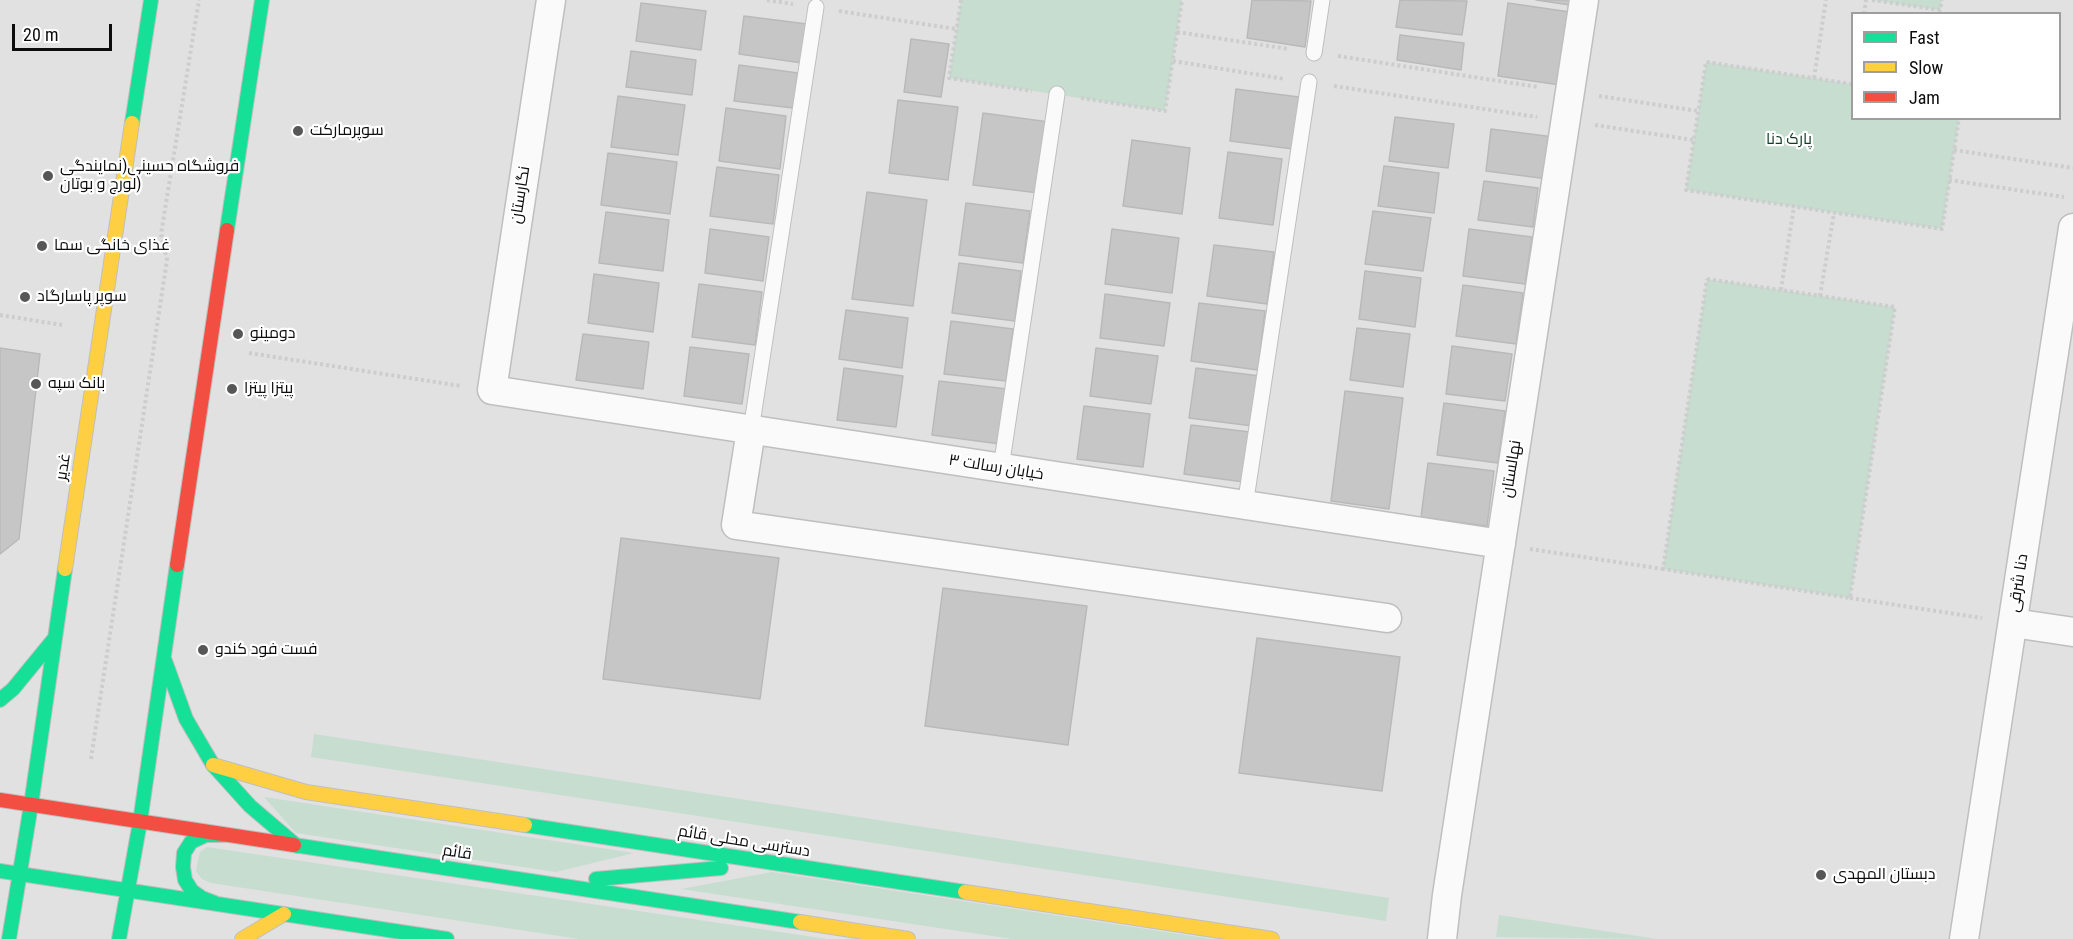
<!DOCTYPE html>
<meta charset="utf-8">
<style>
body{margin:0}
#map{position:relative;width:2073px;height:939px;overflow:hidden;background:#e1e1e2;font-family:"Roboto Condensed",sans-serif}
canvas{display:block}
.legend{position:absolute;left:1851px;top:12px;width:210px;height:108px;box-sizing:border-box;background:#fff;border:2px solid #9e9e9e;margin:0;padding:8px 10px;list-style:none;font-size:18px;color:#0c0c0c}
.legend li{display:flex;align-items:center;gap:12px;height:30px}
.legend b{width:30px;border:2px solid #9e9e9e}
.scale{position:absolute;left:12px;top:24px;width:100px;height:27px;box-sizing:border-box;border:3px solid #0c0c0c;border-top:0;padding-left:8px;font-size:18px;line-height:21px;white-space:nowrap;color:#0c0c0c;-webkit-text-stroke:4px #fff;paint-order:stroke}
</style>
<div id="map">
<canvas width="2073" height="939"></canvas>
<ul class="legend">
<li><b style="height:8px;background:#16e098"></b>Fast</li>
<li><b style="height:8px;background:#ffcf43"></b>Slow</li>
<li><b style="height:8px;background:#f24e42"></b>Jam</li>
</ul>
<div class="scale">20 m</div>
</div>
<script>
const ctx = document.querySelector('canvas').getContext('2d');
ctx.lineJoin = 'round';
function fill(path, color) { ctx.fillStyle = color; ctx.fill(path, 'evenodd'); }
const poly = rows => new Path2D(rows.map(r => 'M' + r).join(''));
function stroke(path, color, width, dash) { ctx.strokeStyle = color; ctx.lineWidth = width; ctx.lineCap = dash ? 'butt' : 'round'; ctx.setLineDash(dash || []); ctx.stroke(path); }
function write(font, color, halo, rows, align = 'center') {
  ctx.font = font + ' "Roboto Condensed",Cairo,sans-serif'; ctx.lineWidth = 4.5; ctx.setLineDash([]); ctx.textBaseline = 'middle'; ctx.strokeStyle = halo; ctx.fillStyle = color; for (const [text, x, y, turn = 0] of rows) {
    ctx.save(); ctx.translate(x, y); ctx.rotate((+turn || 0) * Math.PI / 180); ctx.textAlign = isNaN(turn) ? turn : align; if (halo) ctx.strokeText(text, 0, 0); ctx.fillText(text, 0, 0); ctx.restore();
  }
}
fill(poly([
 [961,0,1182,0,1165,111,949,78],
 [1872,0,1942,0,1940,10],
 [1706,62,1852,84,1852,118,1959,119,1942,229,1686,190],
 [1707,279,1895,307,1850,598,1663,569],
 [314,734,1389,898,1386,921,311,757],
 [264,797,634,853,556,872,296,833],
 [207,847,827,939,579,939,211,883,202,879,196,871,200,852],
 [772,872,1212,939,1012,939,681,889],
 [1499,915,1657,939,1496,937]
]), '#c6ddd0');
const building = poly([
 [1252,0,1311,1,1305,47,1247,38,1252,0],
 [1400,0,1467,1,1462,35,1396,27,1400,0],
 [1536,0,1571,0,1570,5,1536,0],
 [641,3,706,11,701,50,636,41,641,3],
 [1508,3,1570,12,1560,85,1498,76,1508,3],
 [744,16,807,24,802,63,739,54,744,16],
 [1400,35,1464,43,1461,70,1397,60,1400,35],
 [911,39,949,44,941,97,904,92,911,39],
 [631,51,696,60,692,95,626,87,631,51],
 [739,65,798,73,793,108,734,101,739,65],
 [1236,89,1299,97,1293,149,1230,141,1236,89],
 [618,96,685,105,678,155,611,147,618,96],
 [898,100,958,107,948,180,889,173,898,100],
 [726,108,786,116,780,169,719,161,726,108],
 [983,113,1049,122,1039,193,973,185,983,113],
 [1395,117,1454,124,1448,168,1389,161,1395,117],
 [1491,129,1554,137,1548,179,1486,171,1491,129],
 [1132,140,1190,148,1182,214,1123,206,1132,140],
 [1228,152,1282,159,1273,225,1219,218,1228,152],
 [608,153,677,162,670,214,601,205,608,153],
 [1384,166,1439,173,1434,213,1378,206,1384,166],
 [717,167,779,175,773,224,710,216,717,167],
 [1484,181,1538,188,1533,227,1478,220,1484,181],
 [867,192,927,200,913,306,852,299,867,192],
 [966,203,1030,211,1023,263,959,255,966,203],
 [1373,211,1431,218,1423,271,1365,264,1373,211],
 [606,212,669,220,663,271,599,263,606,212],
 [710,229,769,237,763,281,705,273,710,229],
 [1112,229,1179,238,1172,293,1105,284,1112,229],
 [1469,229,1532,237,1525,284,1463,276,1469,229],
 [1214,245,1274,252,1267,304,1207,296,1214,245],
 [959,263,1021,271,1015,321,952,313,959,263],
 [1365,271,1421,278,1415,327,1359,319,1365,271],
 [594,274,659,283,653,332,588,323,594,274],
 [699,284,762,292,755,345,692,337,699,284],
 [1463,285,1523,293,1516,344,1456,336,1463,285],
 [1105,294,1170,303,1164,346,1100,338,1105,294],
 [1199,303,1265,311,1258,370,1191,361,1199,303],
 [846,310,908,318,902,368,839,359,846,310],
 [951,321,1013,329,1006,381,944,374,951,321],
 [1357,328,1410,334,1403,387,1350,380,1357,328],
 [583,334,649,342,643,389,576,380,583,334],
 [1452,346,1512,354,1505,401,1446,394,1452,346],
 [690,347,749,354,742,404,684,396,690,347],
 [0,348,40,354,19,539,0,554,0,348],
 [1096,348,1158,356,1151,404,1090,396,1096,348],
 [844,368,903,376,896,427,837,420,844,368],
 [1196,368,1260,376,1253,426,1189,418,1196,368],
 [939,381,1007,389,1000,444,932,435,939,381],
 [1345,391,1403,398,1389,509,1331,501,1345,391],
 [1444,403,1505,411,1498,463,1437,455,1444,403],
 [1084,406,1150,414,1143,467,1077,459,1084,406],
 [1191,425,1250,432,1244,482,1184,474,1191,425],
 [1428,463,1494,471,1487,526,1421,517,1428,463],
 [621,538,779,558,760,699,603,679,621,538],
 [943,588,1087,606,1068,745,925,726,943,588],
 [1257,638,1400,657,1382,791,1239,773,1257,638]
]);
fill(building, '#c7c6c6');
stroke(building, '#bab9ba', 1.5);
const lane = poly([
 [1314,53,1322,0],
 [751,430,816,7],
 [1001,468,1057,94],
 [1245,506,1309,82]
]);
const street = poly([
 [551,0,492,390,1501,544],
 [751,430,736,525,1387,618],
 [2013,623,2073,632],
 [1442,939,1447,895,1584,0],
 [1964,939,2073,228]
]);
const fast = poly([
 [132,123,151,0],
 [227,230,262,0],
 [165,661,186,719,213,765,250,806,297,846],
 [0,700,13,689,54,639],
 [525,825,965,892],
 [294,845,800,922],
 [0,871,447,939],
 [596,879,721,868],
 [215,903,202,898,192,891,185,880,183,867,184,853,191,842,206,835,223,835],
 [9,939,31,805,65,569],
 [119,939,140,822,177,565]
]);
const slow = poly([
 [65,569,132,123],
 [213,765,306,792,525,825],
 [965,892,1272,939],
 [800,922,908,939],
 [242,939,284,914]
]);
const jam = poly([
 [177,565,227,230],
 [0,800,294,845]
]);
stroke(lane, '#bfbfbf', 17);
stroke(street, '#bfbfbf', 31);
stroke(fast, '#bfbfbf', 16);
stroke(slow, '#bfbfbf', 16);
stroke(jam, '#bfbfbf', 16);
stroke(poly([
 [767,0,793,4],
 [961,0,949,78,1032,91],
 [1872,0,1940,10,1942,0],
 [839,11,956,29],
 [1864,14,1866,0],
 [1177,32,1289,49],
 [1338,56,1538,87],
 [1173,61,1285,79],
 [1814,78,1826,0],
 [1852,84,1706,62,1686,190,1942,229,1959,118],
 [1334,86,1537,117],
 [1599,96,1698,111],
 [1081,98,1165,111,1182,0],
 [1595,125,1693,140],
 [1954,150,2073,168],
 [1949,180,2064,197],
 [1707,279,1895,307,1850,598,1663,569,1707,279],
 [1781,290,1794,206],
 [1820,296,1834,213],
 [0,315,62,325],
 [249,353,461,386],
 [1530,549,1663,569],
 [1850,598,1982,618],
 [91,759,167,260,161,234,199,0]
]), '#cdcdce', 4, [3, 3]);
stroke(lane, '#fafafb', 15);
stroke(street, '#fafafb', 28);
stroke(fast, '#16e098', 14);
stroke(slow, '#ffcf43', 14);
stroke(jam, '#f24e42', 14);
for (const [x, y, r, color] of [
 [298,131,6,"#575757"],
 [48,176,6,"#575757"],
 [42,246,6,"#575757"],
 [25,297,6,"#575757"],
 [238,334,6,"#575757"],
 [36,384,6,"#575757"],
 [232,389,6,"#575757"],
 [203,650,6,"#575757"],
 [1821,875,6,"#575757"]
]) { const dot = new Path2D(); dot.arc(x, y, r, 0, 2 * Math.PI); ctx.fillStyle = color; ctx.fill(dot); stroke(dot, '#fff', 2); }
write('16px', '#0c0c0c', '#fff', [
 ["سوپرمارکت",310,131],
 ["فروشگاه حسینی(نمایندگی",60,167],
 ["لورچ و بوتان)",60,185],
 ["غذای خانگی سما",54,246],
 ["سوپر پاسارگاد",37,297],
 ["دومینو",250,334],
 ["بانک سپه",48,384],
 ["پیتزا پیتزا",244,389],
 ["فست فود کندو",215,650],
 ["دبستان المهدی",1833,875]
], 'left');
write('16px', '#103926', '#fff', [
 ["پارک دنا",1789,140]
]);
write('16px', '#0c0c0c', '#fff', [
 ["نگارستان",521,195,-81],
 ["غدیر",64,467,-81],
 ["خیابان رسالت ۳",996,468,9],
 ["نهالستان",1512,469,-81],
 ["دنا شرقی",2019,583,-81],
 ["دسترسی محلی قائم",744,842,9],
 ["قائم",457,853,9]
]);
</script>
